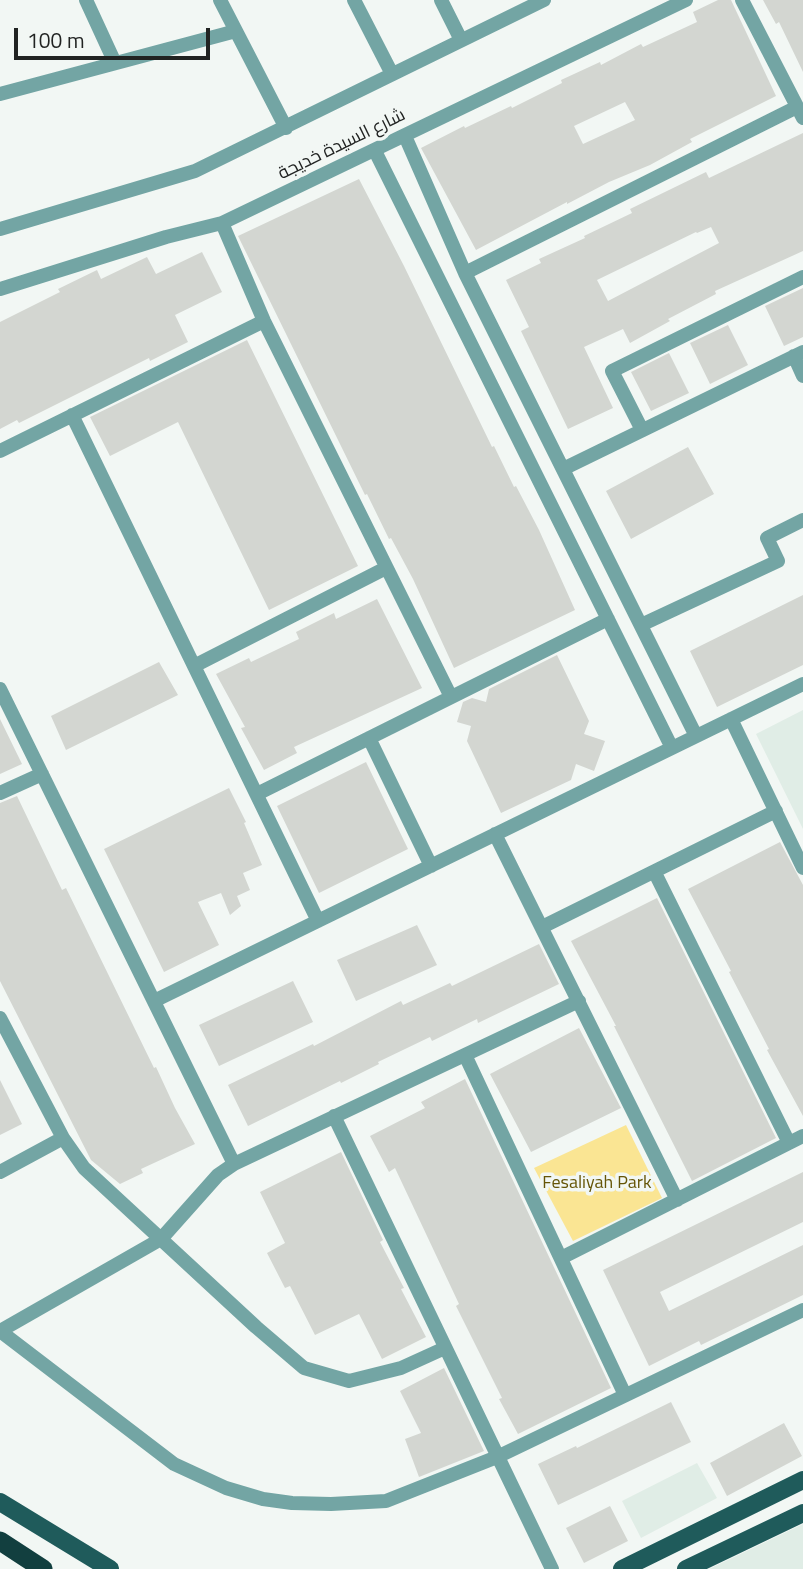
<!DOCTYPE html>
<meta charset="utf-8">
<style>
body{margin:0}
#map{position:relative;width:803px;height:1569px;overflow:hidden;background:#f2f7f4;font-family:"Titillium Web",sans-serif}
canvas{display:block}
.scale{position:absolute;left:14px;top:28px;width:196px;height:32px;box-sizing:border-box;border:4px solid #212322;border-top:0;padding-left:9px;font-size:21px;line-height:24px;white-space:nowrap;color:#212322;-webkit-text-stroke:5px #f2f7f4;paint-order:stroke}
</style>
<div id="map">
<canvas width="803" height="1569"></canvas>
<div class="scale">100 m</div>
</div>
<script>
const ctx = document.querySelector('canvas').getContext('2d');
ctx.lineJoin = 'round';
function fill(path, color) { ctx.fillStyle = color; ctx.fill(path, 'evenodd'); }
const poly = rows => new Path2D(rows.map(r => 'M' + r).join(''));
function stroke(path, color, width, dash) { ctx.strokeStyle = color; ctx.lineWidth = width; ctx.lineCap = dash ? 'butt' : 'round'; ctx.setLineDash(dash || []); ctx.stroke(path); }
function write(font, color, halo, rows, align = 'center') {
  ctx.font = font + ' "Titillium Web",Cairo,sans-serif'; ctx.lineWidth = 7; ctx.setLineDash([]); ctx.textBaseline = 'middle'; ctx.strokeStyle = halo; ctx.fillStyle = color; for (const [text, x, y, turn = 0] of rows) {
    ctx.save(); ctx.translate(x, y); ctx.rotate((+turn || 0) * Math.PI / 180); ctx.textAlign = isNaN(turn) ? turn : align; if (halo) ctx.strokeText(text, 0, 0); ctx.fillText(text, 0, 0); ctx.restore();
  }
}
fill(poly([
 [803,710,803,829,756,734],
 [697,1463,717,1498,641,1538,622,1501],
 [803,1524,803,1569,709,1569]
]), '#e0ede6');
fill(poly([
 [626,1125,662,1198,573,1241,534,1168]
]), '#fae593');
fill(poly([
 [718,0,731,0,776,96,690,139,692,142,650,165,609,182,567,204,567,202,476,250,421,148,464,126,465,128,511,106,512,108,562,83,561,80,600,62,601,65,641,44,643,47,697,22,693,12],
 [625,102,635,120,583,144,574,126],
 [763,0,803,0,803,72,779,22,776,24],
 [803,133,803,251,715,291,716,294,668,319,670,321,630,343,623,329,584,347,613,408,568,429,521,331,529,327,506,280,541,263,539,259,585,238,584,236,632,213,630,209,706,172,709,178],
 [711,227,719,243,608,301,597,280,696,232,697,233],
 [359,179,404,266,492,447,494,446,514,487,516,486,539,530,575,610,454,668,413,579,391,538,389,539,367,494,365,495,238,236],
 [202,252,222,292,175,315,188,342,150,361,149,358,19,423,17,420,0,429,0,322,60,292,58,289,97,270,101,279,147,257,156,274],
 [803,288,803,337,784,346,765,306],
 [728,325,748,365,710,384,690,343],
 [247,340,358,566,269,610,178,422,110,456,90,417],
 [669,353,689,393,651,411,631,372],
 [688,447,714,494,631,539,606,491],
 [803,595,803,665,717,707,690,651],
 [377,599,422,688,294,747,297,753,264,770,241,728,245,727,216,674,249,658,251,662,299,639,296,632,334,613,336,619],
 [557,655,589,721,584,734,605,741,594,771,576,764,571,780,501,813,467,741,471,726,457,722,463,702,472,698,486,702,489,689],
 [159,662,178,695,66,750,51,716],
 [0,719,22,764,0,774],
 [366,762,408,849,319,893,277,806],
 [229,788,246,822,244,823,262,865,243,873,250,890,237,896,241,906,230,915,221,893,198,902,219,945,164,972,104,849],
 [17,796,62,890,66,888,154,1068,156,1067,175,1108,195,1144,141,1169,143,1173,120,1184,91,1160,0,981,0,803],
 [780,842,803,885,803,1116,767,1050,769,1049,729,972,731,971,688,889],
 [657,898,776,1138,692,1181,614,1026,616,1026,571,941],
 [417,925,437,965,356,1001,337,960],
 [539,944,559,984,478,1023,477,1019,432,1041,430,1037,378,1062,379,1064,341,1083,340,1081,248,1126,228,1085,313,1044,314,1046,401,1001,403,1005,450,983,452,986],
 [293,981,313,1022,219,1066,199,1025],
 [579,1028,621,1108,531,1152,490,1074],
 [465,1079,611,1388,518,1434,499,1399,502,1398,456,1306,459,1304,395,1168,389,1172,370,1136,425,1108,421,1102],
 [0,1080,22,1124,0,1135],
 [341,1152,383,1240,380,1242,404,1288,401,1289,426,1337,382,1359,359,1314,315,1335,290,1286,285,1288,267,1253,285,1243,260,1192],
 [803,1172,803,1222,660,1292,669,1311,803,1245,803,1295,701,1345,699,1341,649,1366,603,1270],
 [444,1368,484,1451,419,1477,405,1439,421,1433,400,1391],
 [671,1402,691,1442,558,1505,538,1464,576,1446,577,1448],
 [784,1423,802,1456,727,1496,710,1463],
 [610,1506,628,1541,584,1563,566,1528]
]), '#d3d6d1');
stroke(poly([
 [86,0,115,63],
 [220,0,286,128],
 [354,0,392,74],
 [441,0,461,40],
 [742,0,803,118],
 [0,94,236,31],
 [405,136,465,273,696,736],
 [375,151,672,748],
 [222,223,264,321,451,697],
 [0,229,195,171,544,0],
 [465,273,797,107],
 [0,289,166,237,222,223,686,0],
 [794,356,803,376],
 [72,415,318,921],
 [642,430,612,371,803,277],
 [0,451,264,321],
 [563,469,803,352],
 [641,625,778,561,767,538,803,520],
 [194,666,386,568],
 [0,689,234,1164],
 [731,719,803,868],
 [369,738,431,866],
 [0,793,42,774],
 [257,794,608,619],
 [495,834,677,1200],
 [655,873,789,1143],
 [542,927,776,811],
 [154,1001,803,684],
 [0,1018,63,1138,84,1168,256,1327,304,1368,349,1381,401,1368,445,1348],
 [465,1055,625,1395],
 [334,1116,552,1569],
 [0,1172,63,1138],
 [561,1258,803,1136],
 [0,1331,174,1464,226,1488,263,1499,292,1503,331,1504,386,1501,497,1457,803,1310],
 [0,1331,161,1239,218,1175,234,1164,579,1001]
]), '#73a5a4', 14);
stroke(poly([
 [0,1502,110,1569],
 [622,1569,803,1480],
 [686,1569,803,1513]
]), '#1f5b5b', 18);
stroke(poly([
 [0,1541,43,1569]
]), '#123f3f', 19);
write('18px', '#212322', '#f2f7f4', [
 ["شارع السيدة خديجة",342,145,-26]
]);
write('18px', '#655507', '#f2f7f4', [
 ["Fesaliyah Park",597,1184]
]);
</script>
